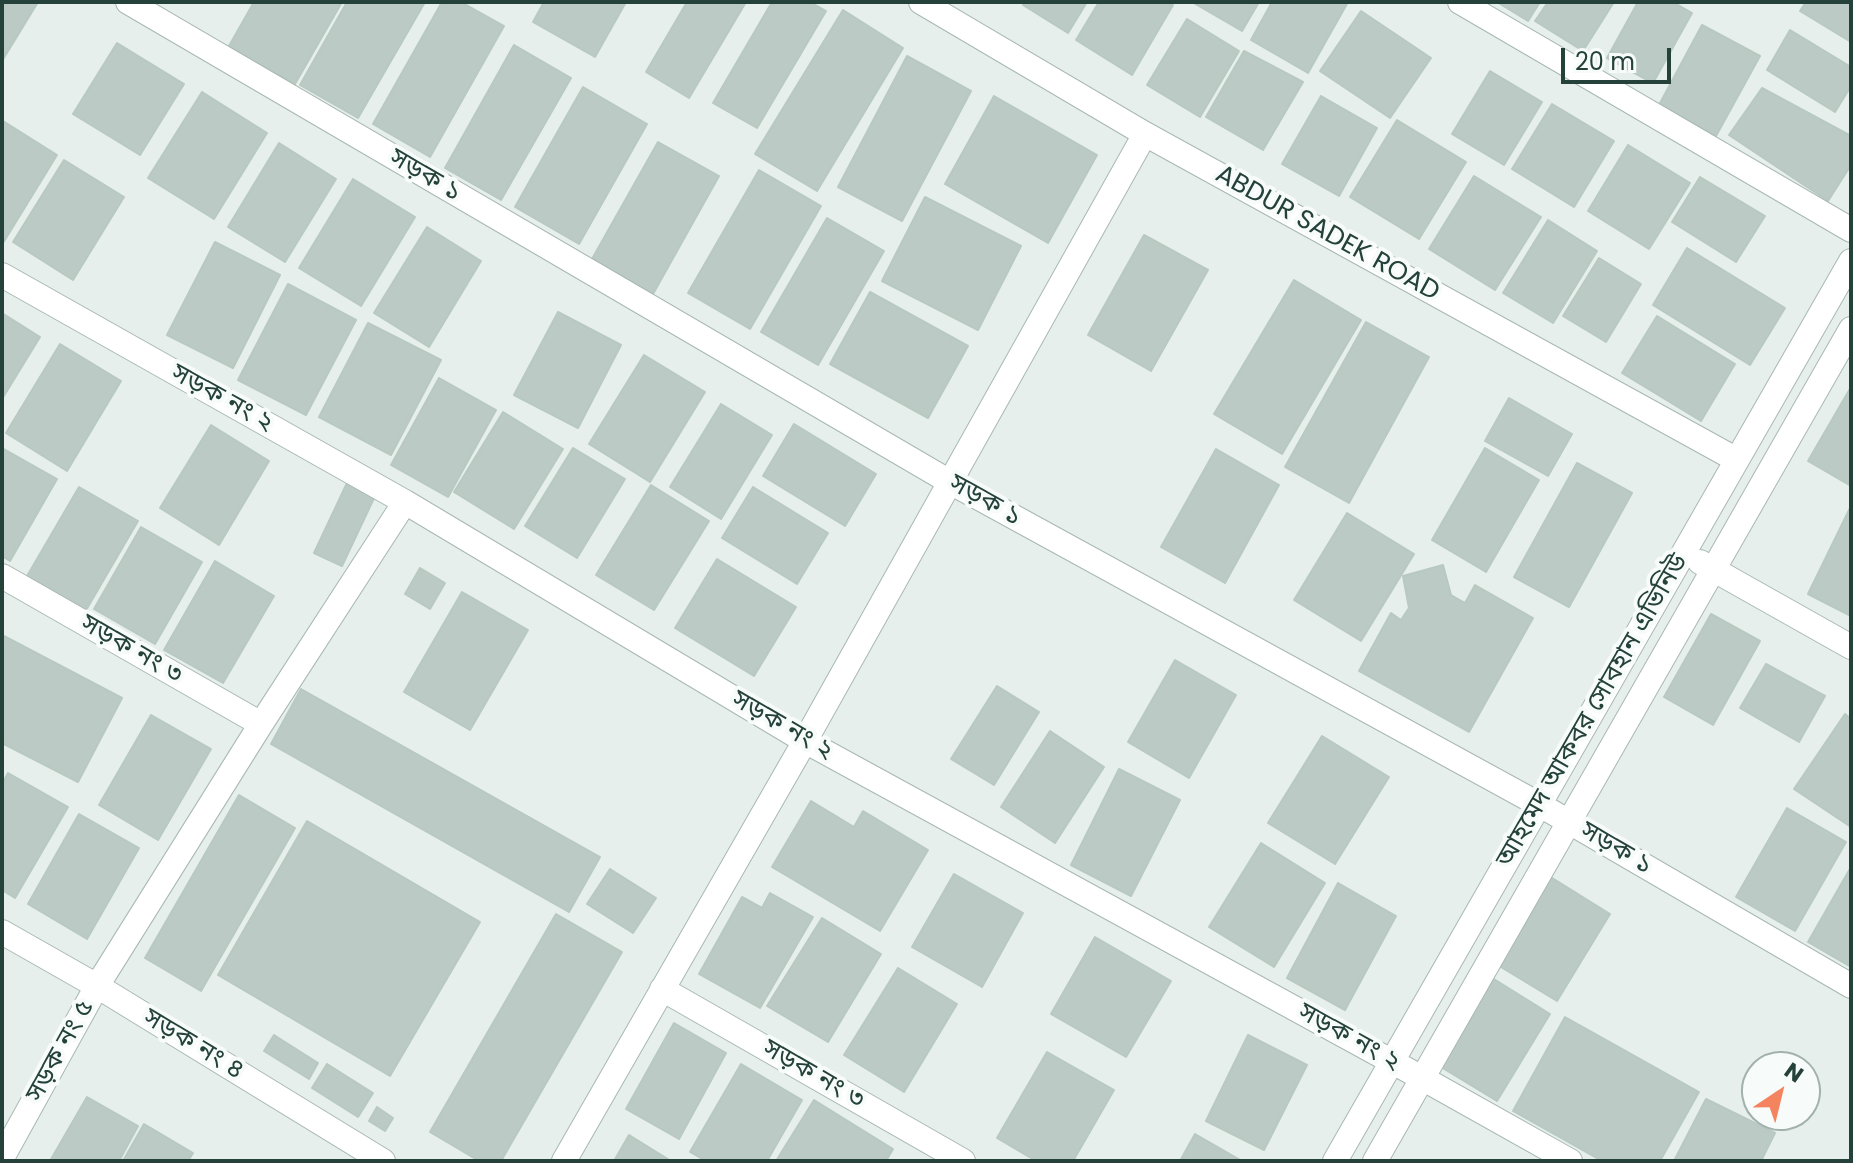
<!DOCTYPE html>
<meta charset="utf-8">
<style>
body{margin:0}
#map{position:relative;width:1853px;height:1163px;overflow:hidden;background:#e6efeb;font-family:Poppins,sans-serif}
canvas{display:block}
.frame{position:absolute;inset:0;border:4px solid #24423a;pointer-events:none}
.north{position:absolute;left:1741px;top:1051px;width:80px;height:80px;box-sizing:border-box;background:#f7fbf9;border:2px solid #a3b1ad;border-radius:50%;rotate:35deg;font-size:22px;font-weight:700;line-height:32px;text-align:center;color:#24423a}
.north::after{content:'';display:block;margin:auto;width:28px;height:36px;background:#f4845f;clip-path:polygon(50% 0,100% 100%,50% 72%,0 100%)}
.scale{position:absolute;left:1561px;top:48px;width:110px;height:36px;box-sizing:border-box;border:4px solid #24423a;border-top:0;padding-left:10px;font-size:24px;line-height:28px;white-space:nowrap;color:#24423a;-webkit-text-stroke:6px #f7fbf9;paint-order:stroke}
</style>
<div id="map">
<canvas width="1853" height="1163"></canvas>
<div class="frame"></div>
<div class="north">N</div>
<div class="scale">20 m</div>
</div>
<script>
const ctx = document.querySelector('canvas').getContext('2d');
ctx.lineJoin = 'round';
function fill(path, color) { ctx.fillStyle = color; ctx.fill(path, 'evenodd'); }
const poly = rows => new Path2D(rows.map(r => 'M' + r).join(''));
function stroke(path, color, width, dash) { ctx.strokeStyle = color; ctx.lineWidth = width; ctx.lineCap = dash ? 'butt' : 'round'; ctx.setLineDash(dash || []); ctx.stroke(path); }
function write(font, color, halo, rows, align = 'center') {
  ctx.font = font + ' Poppins,"Noto Sans Bengali",sans-serif'; ctx.lineWidth = 8; ctx.setLineDash([]); ctx.textBaseline = 'middle'; ctx.strokeStyle = halo; ctx.fillStyle = color; for (const [text, x, y, turn = 0] of rows) {
    ctx.save(); ctx.translate(x, y); ctx.rotate((+turn || 0) * Math.PI / 180); ctx.textAlign = isNaN(turn) ? turn : align; if (halo) ctx.strokeText(text, 0, 0); ctx.fillText(text, 0, 0); ctx.restore();
  }
}
const building = poly([
 [2,2,38,2,2,61,2,2],
 [254,2,342,2,295,84,229,46,254,2],
 [347,2,425,2,358,118,300,85,347,2],
 [442,2,461,2,504,26,430,157,373,124,442,2],
 [544,2,626,2,595,57,533,22,544,2],
 [687,2,746,2,689,98,646,72,687,2],
 [772,2,810,2,826,11,757,128,713,103,772,2],
 [1025,2,1087,2,1068,33,1023,5,1025,2],
 [1099,2,1168,2,1173,5,1132,75,1076,40,1099,2],
 [1192,2,1259,2,1242,31,1192,2],
 [1272,2,1348,2,1308,73,1251,40,1272,2],
 [1497,2,1540,2,1528,21,1497,2],
 [1548,2,1614,2,1583,51,1535,21,1548,2],
 [1638,2,1673,2,1692,13,1653,83,1607,58,1638,2],
 [1806,2,1851,2,1851,42,1800,11,1806,2],
 [843,10,903,48,817,191,755,154,843,10],
 [1361,11,1431,58,1390,118,1320,71,1361,11],
 [1187,19,1239,51,1200,117,1147,85,1187,19],
 [1702,25,1760,56,1716,136,1659,105,1702,25],
 [1790,30,1851,67,1851,86,1835,112,1767,70,1790,30],
 [117,43,184,84,140,155,73,114,117,43],
 [514,45,571,78,501,200,445,168,514,45],
 [1244,51,1303,82,1263,150,1206,117,1244,51],
 [907,56,971,91,902,221,838,187,907,56],
 [1490,71,1542,102,1504,165,1452,134,1490,71],
 [583,87,647,124,579,244,515,207,583,87],
 [1762,88,1851,136,1851,165,1828,201,1729,135,1762,88],
 [202,92,267,133,214,219,148,178,202,92],
 [994,96,1097,155,1048,243,945,184,994,96],
 [1321,96,1377,128,1339,196,1282,164,1321,96],
 [1552,104,1614,141,1574,207,1512,169,1552,104],
 [1397,120,1466,162,1419,239,1350,197,1397,120],
 [3,121,57,155,3,243,2,122,3,121],
 [658,142,719,176,653,294,592,259,658,142],
 [279,143,336,179,285,262,228,227,279,143],
 [1628,145,1690,183,1649,249,1588,211,1628,145],
 [64,160,124,197,73,280,13,242,64,160],
 [759,170,821,206,750,329,688,293,759,170],
 [1474,176,1541,217,1495,290,1429,249,1474,176],
 [1700,177,1765,216,1736,262,1672,222,1700,177],
 [353,179,415,217,361,306,299,268,353,179],
 [925,197,1021,246,978,330,882,281,925,197],
 [827,218,884,251,818,365,761,332,827,218],
 [1548,220,1597,251,1553,323,1503,293,1548,220],
 [427,227,481,261,429,347,374,313,427,227],
 [1144,235,1208,270,1151,371,1088,335,1144,235],
 [215,242,280,275,233,368,167,335,215,242],
 [1687,248,1785,308,1750,365,1653,305,1687,248],
 [1599,258,1641,284,1606,342,1563,316,1599,258],
 [1294,280,1361,320,1282,454,1214,414,1294,280],
 [288,284,356,320,306,415,238,380,288,284],
 [870,292,968,346,928,418,830,364,870,292],
 [558,312,621,345,578,428,514,395,558,312],
 [2,313,40,337,2,399,2,313],
 [1657,316,1735,364,1701,421,1622,373,1657,316],
 [1366,322,1429,357,1349,503,1285,467,1366,322],
 [368,323,441,360,391,455,319,417,368,323],
 [60,344,121,381,67,471,6,433,60,344],
 [644,355,705,392,650,482,589,444,644,355],
 [439,378,496,410,448,497,391,465,439,378],
 [1851,387,1851,486,1808,461,1851,387],
 [1509,398,1572,434,1548,476,1485,441,1509,398],
 [721,404,772,435,721,519,670,487,721,404],
 [503,412,563,449,514,529,454,492,503,412],
 [794,424,876,474,845,526,763,476,794,424],
 [211,425,269,461,219,545,160,508,211,425],
 [2,448,57,479,10,561,2,556,2,448],
 [573,448,625,479,577,558,525,526,573,448],
 [1485,448,1539,480,1486,572,1432,540,1485,448],
 [1216,449,1279,485,1225,583,1161,547,1216,449],
 [1577,463,1632,493,1569,607,1514,577,1577,463],
 [347,483,375,496,342,566,314,553,347,483],
 [651,485,709,521,654,610,596,575,651,485],
 [79,487,138,521,82,617,23,583,79,487],
 [753,487,828,533,797,584,722,538,753,487],
 [1851,506,1851,616,1808,594,1851,506],
 [1347,513,1414,554,1361,641,1294,600,1347,513],
 [141,527,202,562,155,644,94,609,141,527],
 [717,559,796,607,754,676,675,628,717,559],
 [215,561,274,596,223,683,164,650,215,561],
 [1443,565,1451,595,1465,603,1475,585,1533,618,1469,732,1359,671,1391,613,1401,620,1409,608,1403,576,1443,565],
 [420,568,445,583,430,609,405,594,420,568],
 [462,592,528,630,470,730,404,692,462,592],
 [1711,614,1760,641,1713,725,1664,697,1711,614],
 [2,635,122,698,78,782,2,743,2,635],
 [1175,660,1236,695,1189,778,1128,742,1175,660],
 [1766,664,1825,696,1799,742,1740,708,1766,664],
 [997,686,1039,712,994,785,951,759,997,686],
 [301,689,600,857,569,912,271,744,301,689],
 [1845,714,1851,719,1851,827,1794,789,1845,714],
 [151,715,211,749,158,840,99,805,151,715],
 [1050,731,1104,767,1055,843,1001,807,1050,731],
 [1322,736,1389,777,1335,864,1268,823,1322,736],
 [1119,769,1180,800,1131,896,1071,865,1119,769],
 [8,773,68,807,15,898,2,890,2,784,8,773],
 [239,795,295,828,201,991,145,958,239,795],
 [811,801,854,827,863,811,928,850,880,931,772,867,811,801],
 [1787,808,1846,842,1795,931,1736,897,1787,808],
 [79,814,139,848,87,939,28,904,79,814],
 [307,821,480,922,390,1076,218,975,307,821],
 [1261,843,1325,883,1274,967,1209,927,1261,843],
 [1851,867,1851,967,1808,942,1851,867],
 [610,869,656,898,633,933,587,904,610,869],
 [954,874,1023,913,982,987,912,947,954,874],
 [1549,876,1610,914,1557,1001,1496,964,1549,876],
 [1338,883,1396,916,1345,1010,1287,978,1338,883],
 [770,893,813,917,760,1008,699,974,742,897,762,908,770,893],
 [556,914,622,952,501,1161,479,1161,430,1132,556,914],
 [822,918,881,954,828,1042,767,1006,822,918],
 [1095,937,1171,981,1126,1057,1051,1014,1095,937],
 [898,968,957,1004,904,1092,844,1055,898,968],
 [1489,976,1550,1014,1497,1101,1436,1064,1489,976],
 [1565,1017,1699,1092,1660,1161,1602,1161,1513,1111,1565,1017],
 [674,1023,726,1053,679,1139,626,1109,674,1023],
 [274,1035,318,1063,309,1079,264,1051,274,1035],
 [1248,1035,1307,1065,1264,1150,1206,1121,1248,1035],
 [1047,1052,1114,1090,1073,1161,1036,1161,997,1138,1047,1052],
 [327,1064,373,1093,358,1117,312,1088,327,1064],
 [741,1064,802,1100,767,1161,706,1161,690,1152,741,1064],
 [87,1097,138,1126,119,1161,50,1161,87,1097],
 [1706,1099,1775,1133,1761,1161,1674,1161,1706,1099],
 [814,1100,893,1149,886,1161,776,1161,814,1100],
 [377,1107,393,1118,385,1131,369,1121,377,1107],
 [144,1124,193,1153,188,1161,123,1161,144,1124],
 [1195,1134,1242,1161,1180,1161,1195,1134],
 [629,1135,671,1161,614,1161,629,1135]
]);
fill(building, '#bbcac4');
stroke(building, '#b8c9c2', 2);
const minor = poly([
 [128,2,950,482,1540,805,1851,986],
 [921,2,1145,134,1737,460],
 [1460,2,1851,230],
 [2,275,405,502,805,741,1422,1078,1570,1161],
 [1700,562,1851,647],
 [2,576,261,724],
 [2,932,97,986,383,1161],
 [662,989,963,1161],
 [2,1158,97,986,261,724,405,502],
 [564,1161,805,741,1145,134],
 [1335,1161,1851,261],
 [1375,1161,1851,329]
]);
stroke(minor, '#a8b8b2', 26);
stroke(minor, '#fff', 24);
write('26px', '#24423a', '#f7fbf9', [
 ["সড়ক ১",425,176,30],
 ["ABDUR SADEK ROAD",1327,234,29],
 ["সড়ক নং ২",222,399,29],
 ["সড়ক ১",985,501,29],
 ["সড়ক নং ৩",131,650,30],
 ["আহমেদ আকবর সোবহান এভিনিউ",1593,711,-60],
 ["সড়ক নং ২",782,726,30],
 ["সড়ক ১",1616,849,30],
 ["সড়ক নং ২",1349,1038,29],
 ["সড়ক নং ৪",193,1045,31],
 ["সড়ক নং ৫",61,1051,-61],
 ["সড়ক নং ৩",813,1075,30]
]);
</script>
